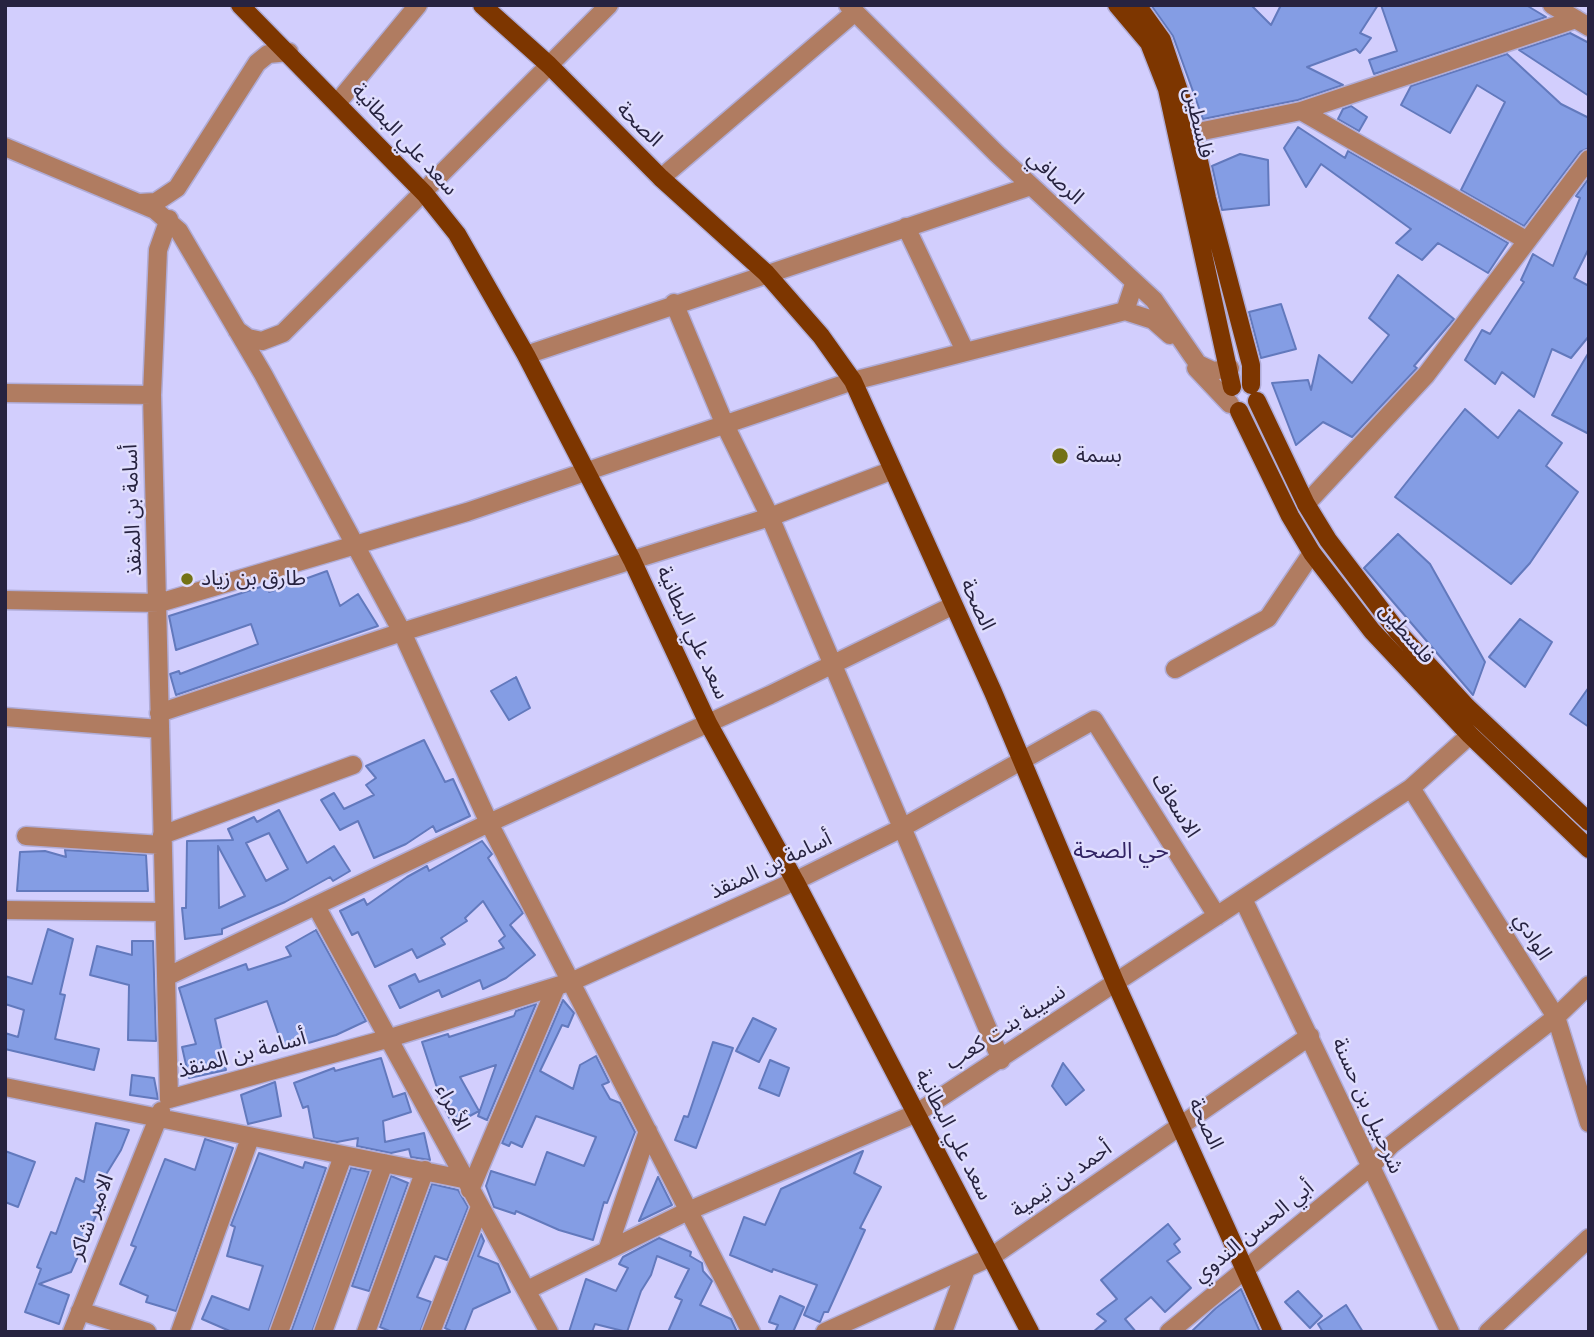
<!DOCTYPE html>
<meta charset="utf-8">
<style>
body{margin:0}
#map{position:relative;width:1594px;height:1337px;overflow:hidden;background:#d2cefd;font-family:"Space Grotesk",sans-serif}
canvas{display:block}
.frame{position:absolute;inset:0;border:7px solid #272340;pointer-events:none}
</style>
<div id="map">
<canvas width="1594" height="1337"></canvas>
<div class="frame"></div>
</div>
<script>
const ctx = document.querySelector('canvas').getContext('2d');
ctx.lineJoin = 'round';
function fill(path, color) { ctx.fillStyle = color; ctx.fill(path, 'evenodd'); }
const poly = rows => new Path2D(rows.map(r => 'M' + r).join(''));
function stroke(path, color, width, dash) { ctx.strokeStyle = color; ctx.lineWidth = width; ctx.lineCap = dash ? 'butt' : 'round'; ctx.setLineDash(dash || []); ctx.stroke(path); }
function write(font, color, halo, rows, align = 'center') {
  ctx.font = font + ' "Space Grotesk","Noto Sans Arabic",sans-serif'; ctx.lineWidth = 5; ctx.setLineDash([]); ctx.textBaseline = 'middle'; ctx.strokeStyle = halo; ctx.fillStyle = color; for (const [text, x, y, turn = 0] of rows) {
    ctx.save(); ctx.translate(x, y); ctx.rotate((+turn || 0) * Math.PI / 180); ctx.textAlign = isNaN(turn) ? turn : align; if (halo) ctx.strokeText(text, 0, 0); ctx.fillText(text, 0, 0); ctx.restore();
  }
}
const building = poly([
 [1151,5,1251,5,1271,25,1281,5,1378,5,1360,33,1371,38,1360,53,1356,49,1307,67,1343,85,1298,100,1203,119,1173,36,1151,5],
 [1381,5,1526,5,1546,17,1374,74,1369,60,1397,51,1381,5],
 [1570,33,1589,43,1589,96,1519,50,1570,33],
 [1507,54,1561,104,1589,118,1589,148,1580,152,1524,226,1461,190,1505,102,1477,85,1450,133,1401,105,1411,86,1507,54],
 [1351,106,1367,117,1359,131,1338,119,1343,109,1351,106],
 [1298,127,1345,158,1348,151,1508,243,1488,273,1438,243,1422,260,1396,243,1411,229,1321,164,1306,187,1284,148,1298,127],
 [1240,154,1268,160,1269,205,1222,210,1212,166,1240,154],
 [1589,178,1589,248,1574,278,1589,286,1589,336,1571,358,1552,349,1534,397,1502,372,1495,384,1465,360,1482,330,1490,334,1524,282,1521,280,1533,254,1553,266,1580,198,1576,196,1589,178],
 [1398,275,1454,319,1414,366,1417,368,1352,437,1323,422,1296,445,1272,383,1308,380,1311,390,1319,355,1352,383,1389,335,1369,318,1398,275],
 [1281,304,1296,349,1261,358,1249,312,1281,304],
 [1589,352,1589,434,1552,415,1589,352],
 [1465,409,1498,438,1519,410,1562,443,1546,466,1578,492,1530,563,1511,584,1395,497,1465,409],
 [1398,534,1430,564,1485,662,1473,695,1364,568,1398,534],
 [327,571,340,606,358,594,378,626,176,695,170,674,179,671,180,674,258,644,251,624,176,650,169,616,267,585,269,592,327,571],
 [1520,619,1552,642,1525,687,1489,657,1520,619],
 [516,677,530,708,509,720,491,691,516,677],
 [1589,687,1589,727,1570,714,1589,687],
 [424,740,445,782,453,779,470,816,436,832,433,826,406,844,374,858,358,821,340,830,321,800,334,793,344,809,374,795,366,785,376,778,366,766,424,740],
 [279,810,307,863,334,846,350,871,333,881,330,877,285,902,222,929,222,934,185,939,182,908,186,908,187,841,233,840,228,829,254,817,257,822,279,810],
 [269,833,288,869,266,881,246,843,269,833],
 [218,846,245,896,219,908,218,846],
 [482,841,492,854,488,858,523,913,510,925,535,955,506,978,483,989,480,980,442,997,439,990,400,1008,389,986,415,974,419,982,504,948,499,941,505,936,483,901,465,918,467,921,441,938,445,944,417,958,412,949,375,967,358,932,352,935,340,911,364,899,367,905,407,877,427,866,429,871,482,841],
 [65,850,146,855,148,891,17,891,20,852,45,851,66,857,65,850],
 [48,929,73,939,60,994,65,995,55,1039,99,1049,94,1070,5,1049,5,1033,18,1037,24,1010,5,1004,5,976,32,984,48,929],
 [316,930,366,1021,336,1035,284,1050,267,1001,215,1019,226,1070,189,1078,182,1047,196,1044,179,988,246,964,248,970,291,956,286,947,316,930],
 [132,941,153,941,156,1041,128,1040,129,985,90,975,97,946,132,955,132,941],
 [563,1000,574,1013,568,1027,562,1025,540,1071,573,1089,580,1065,596,1056,609,1082,602,1085,610,1099,620,1103,635,1132,607,1203,604,1202,593,1240,559,1230,516,1211,515,1214,494,1207,486,1186,491,1171,535,1185,547,1152,584,1166,596,1137,536,1116,522,1147,511,1142,509,1146,502,1143,563,1000],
 [536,1004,487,1120,478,1116,496,1065,460,1077,479,1111,453,1125,436,1092,438,1091,422,1042,448,1034,449,1037,514,1016,516,1011,536,1004],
 [753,1018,776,1029,759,1062,736,1051,753,1018],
 [713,1042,733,1048,696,1148,675,1140,684,1116,688,1117,713,1042],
 [381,1058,393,1097,405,1093,411,1112,383,1121,385,1142,424,1133,430,1160,411,1157,409,1149,391,1153,357,1146,358,1138,337,1142,314,1138,308,1106,303,1108,294,1083,334,1068,335,1071,381,1058],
 [770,1060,789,1068,779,1096,759,1088,770,1060],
 [1063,1063,1084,1090,1066,1105,1052,1086,1063,1063],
 [132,1075,154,1078,158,1099,130,1095,132,1075],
 [275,1082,281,1116,248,1124,241,1095,275,1082],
 [96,1123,129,1130,121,1150,97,1189,106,1193,71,1272,39,1284,69,1295,59,1324,25,1312,41,1269,37,1267,51,1232,56,1234,76,1178,84,1182,96,1123],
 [205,1139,233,1148,176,1311,146,1302,148,1296,120,1284,136,1247,131,1245,165,1159,195,1170,205,1139],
 [5,1151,35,1162,18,1207,5,1202,5,1151],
 [863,1151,854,1173,881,1187,860,1228,865,1230,828,1312,824,1312,820,1322,804,1315,817,1285,773,1269,772,1272,730,1255,744,1217,765,1225,781,1189,863,1151],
 [259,1153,303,1168,305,1162,326,1168,268,1332,232,1332,202,1319,212,1296,249,1310,263,1266,227,1256,235,1227,231,1225,259,1153],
 [351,1168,369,1172,312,1332,291,1332,351,1168],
 [391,1176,408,1183,369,1291,352,1286,391,1176],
 [658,1177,672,1205,639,1221,658,1177],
 [432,1184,458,1190,468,1207,447,1260,435,1256,417,1297,431,1302,420,1332,392,1332,380,1327,432,1184],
 [1168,1224,1180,1239,1174,1244,1180,1252,1167,1261,1191,1288,1165,1312,1151,1297,1125,1319,1136,1332,1093,1332,1106,1321,1097,1314,1117,1299,1101,1280,1168,1224],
 [481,1234,484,1241,478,1256,498,1264,510,1292,473,1309,464,1332,453,1332,445,1328,481,1234],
 [659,1238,691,1252,690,1256,702,1263,703,1271,712,1281,700,1305,731,1319,737,1332,668,1332,682,1300,675,1297,689,1269,657,1256,651,1275,641,1291,627,1332,595,1324,592,1332,569,1332,586,1279,616,1291,628,1268,619,1264,623,1257,659,1238],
 [1241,1289,1260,1332,1191,1332,1216,1308,1241,1289],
 [1298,1291,1322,1316,1310,1328,1285,1302,1298,1291],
 [780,1296,804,1307,793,1332,775,1332,778,1325,769,1322,780,1296],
 [1346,1305,1363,1332,1323,1332,1318,1324,1346,1305]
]);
fill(building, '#849de4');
stroke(building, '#6279bd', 2);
const minor = poly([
 [848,5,997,154,1154,300,1198,364,1213,371,1230,368],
 [1552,5,1589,27],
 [338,102,418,5],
 [1301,111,1526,240],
 [1193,133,1301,111,1576,19],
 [5,147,155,210,179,231,263,374,402,632,489,823,751,1332],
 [661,178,855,12],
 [139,203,156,202,177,188,257,63,268,54,289,52],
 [169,219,158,250,152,395,169,1099],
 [906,227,965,351],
 [674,303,725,425,770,517,1001,1060],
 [1125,311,1153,320,1170,335],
 [237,330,248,338,262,341,283,333,609,5],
 [526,355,1031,186],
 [1196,368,1230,404],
 [5,393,152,395],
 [1306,504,1426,375,1589,159],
 [5,600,159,603,467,512,853,381,1125,311,1134,284],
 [1175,669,1268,618,1312,553],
 [159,713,402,632,770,517,893,470],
 [5,717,160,729],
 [1411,788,1556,1017,1589,1123],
 [162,835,353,765],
 [26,836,162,845],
 [1243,899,1450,1332],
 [316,906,549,1332],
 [5,910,163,912],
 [166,977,489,823,770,695,952,606],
 [5,1087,463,1179],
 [169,1099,390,1038,573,981,795,881,900,829,1094,720,1217,916],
 [470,1190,556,987],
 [607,1251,648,1131],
 [527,1290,688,1211,917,1113,1411,788,1470,735],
 [80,1311,147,1332],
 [72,1332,161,1111],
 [180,1332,250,1138],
 [279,1332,343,1156],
 [323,1332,384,1163],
 [366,1332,425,1170],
 [431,1332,480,1207],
 [825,1332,991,1257,1310,1036],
 [943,1332,966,1269],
 [1169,1332,1369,1168,1391,1145,1556,1017,1589,985],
 [1488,1332,1589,1238]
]);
const major = poly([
 [240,5,425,194,457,234,526,355,632,560,708,723,795,881,1030,1332],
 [482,5,549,65,661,178,766,273,821,336,853,381,993,692,1116,984,1273,1332],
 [1117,5,1149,43,1167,89,1232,387],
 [1137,5,1162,40,1193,133,1207,198,1251,365,1251,385],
 [1257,401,1306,504,1328,540,1398,632,1467,707,1589,822],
 [1239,411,1290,516,1312,553,1372,631,1470,735,1589,849]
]);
stroke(minor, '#b0acd7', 21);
stroke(major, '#b0acd7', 21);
stroke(minor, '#b07c61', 18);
stroke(major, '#7d3600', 18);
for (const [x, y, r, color] of [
 [1060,456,9,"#737215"],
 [187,579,7,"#737215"]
]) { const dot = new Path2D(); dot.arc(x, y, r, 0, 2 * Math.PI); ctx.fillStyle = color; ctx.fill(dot); stroke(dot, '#dfddfd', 2.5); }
write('21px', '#272340', '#dfddfd', [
 ["فلسطين",1198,123,77],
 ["الصحة",639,125,44],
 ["سعد علي البطانية",404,140,47],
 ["الرصافي",1055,178,43],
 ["أسامة بن المنقذ",133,510,-92],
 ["الصحة",977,605,65],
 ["سعد علي البطانية",692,633,65],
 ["فلسطين",1406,634,49],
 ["الاسعاف",1175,806,58],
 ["أسامة بن المنقذ",771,866,-25],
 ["الوادي",1532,937,58],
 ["نسيبة بنت كعب",1006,1028,-33],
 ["أسامة بن المنقذ",242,1055,-15],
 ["شرحبيل بن حسنة",1367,1106,66],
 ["الأمراء",452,1108,62],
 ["الصحة",1205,1124,65],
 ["سعد علي البطانية",953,1135,63],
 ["أحمد بن تيمية",1062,1180,-35],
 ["الامير شاكر",92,1217,-69],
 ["أبي الحسن الندوي",1254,1232,-39]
]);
write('21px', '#272340', '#dfddfd', [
 ["بسمة",1076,456],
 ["طارق بن زياد",201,579]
], 'left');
write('23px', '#322464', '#dfddfd', [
 ["حي الصحة",1121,852]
]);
</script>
